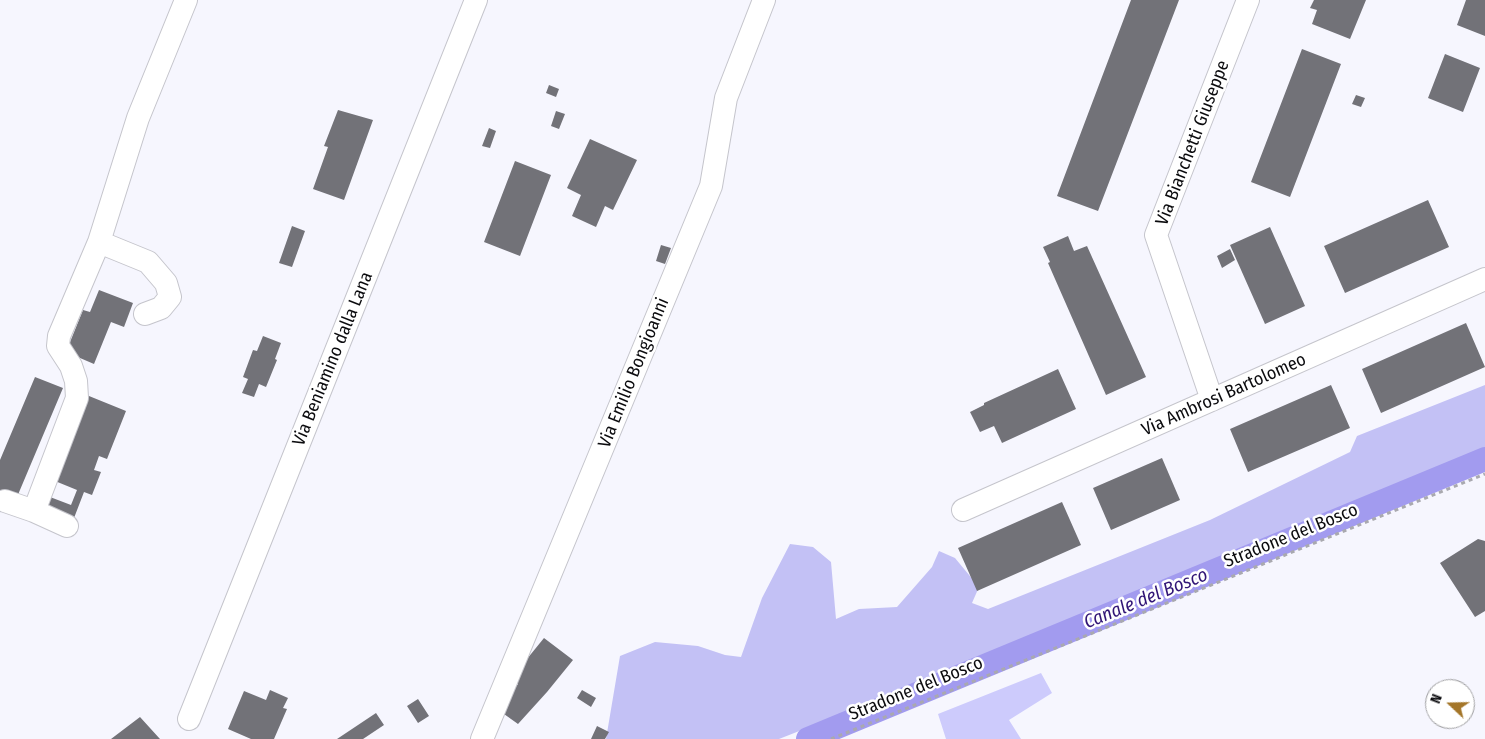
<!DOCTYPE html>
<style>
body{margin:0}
#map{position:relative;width:1485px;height:739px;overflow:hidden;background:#f6f6fe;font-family:"Fira Sans Condensed",sans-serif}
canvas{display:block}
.north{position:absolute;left:1425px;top:679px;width:50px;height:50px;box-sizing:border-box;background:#fff;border:1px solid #9d9d9f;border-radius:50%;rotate:291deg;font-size:14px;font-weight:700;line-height:20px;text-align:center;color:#0b0b0e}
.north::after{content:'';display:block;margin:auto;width:18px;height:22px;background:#a47629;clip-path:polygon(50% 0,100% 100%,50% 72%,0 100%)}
</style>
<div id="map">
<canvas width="1485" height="739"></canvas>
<div class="north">N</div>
</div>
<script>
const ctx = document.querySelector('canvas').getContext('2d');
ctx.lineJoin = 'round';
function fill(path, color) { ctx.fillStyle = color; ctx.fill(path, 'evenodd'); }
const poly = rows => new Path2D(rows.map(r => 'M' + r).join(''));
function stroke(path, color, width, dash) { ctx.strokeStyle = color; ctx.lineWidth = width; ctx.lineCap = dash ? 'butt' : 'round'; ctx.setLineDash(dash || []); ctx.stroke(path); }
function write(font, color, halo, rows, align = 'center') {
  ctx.font = font + ' "Fira Sans Condensed",sans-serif'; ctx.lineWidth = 5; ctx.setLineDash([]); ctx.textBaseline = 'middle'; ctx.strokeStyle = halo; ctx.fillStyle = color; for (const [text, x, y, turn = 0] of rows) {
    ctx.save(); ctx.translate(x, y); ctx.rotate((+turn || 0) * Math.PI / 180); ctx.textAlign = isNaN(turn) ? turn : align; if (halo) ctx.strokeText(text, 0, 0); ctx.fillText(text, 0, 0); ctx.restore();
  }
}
fill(poly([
 [1041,673,1052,693,1009,720,1021,739,946,739,938,714]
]), '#cdcbfc');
fill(poly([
 [1485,385,1485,450,1422,479,1300,530,1180,574,1053,631,779,739,606,739,620,656,655,642,698,646,725,655,741,657,762,598,790,544,813,547,831,562,836,619,859,609,897,607,932,567,939,551,955,558,979,587,972,603,988,609,1210,520,1350,452,1357,436]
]), '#c3c1f5');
stroke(poly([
 [808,739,1485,459]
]), '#a29bef', 24);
fill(poly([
 [1131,0,1179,0,1098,211,1057,196],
 [1314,0,1366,0,1350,39,1312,24,1317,10,1310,8],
 [1466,0,1485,0,1485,36,1457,25],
 [1302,49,1341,64,1290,197,1251,182],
 [1445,54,1480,68,1463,112,1428,98],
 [549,85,559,89,556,97,546,93],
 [1356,95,1365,98,1361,107,1352,104],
 [338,110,373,120,344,200,313,189,328,147,324,146],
 [556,111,565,114,559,129,551,126],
 [489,128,496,131,490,148,482,146],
 [590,139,637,160,613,210,605,206,596,227,572,216,581,195,567,188],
 [515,161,551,175,520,256,484,242],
 [1428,200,1449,247,1345,293,1324,246],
 [292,226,305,231,292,267,279,263],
 [1270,227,1305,306,1265,324,1230,245],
 [1068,236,1074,251,1087,246,1146,377,1106,395,1048,263,1050,262,1043,247],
 [661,245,671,248,665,264,656,261],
 [1230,249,1235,260,1222,268,1217,256],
 [99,290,133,303,124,327,111,322,94,364,66,352,83,310,90,312],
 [1466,323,1485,367,1381,413,1362,369],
 [263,336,281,343,275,359,277,360,266,387,259,384,254,397,242,393,248,379,243,377,253,350,257,351],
 [1058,369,1076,409,1002,443,994,426,980,432,970,412,984,405,984,403],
 [35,377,63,388,17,497,0,490,0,460],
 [1331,385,1350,428,1248,472,1230,429],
 [89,396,126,411,107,459,99,456,94,470,101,472,92,495,84,492,74,518,46,507,50,497,71,505,77,490,55,481],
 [1162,458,1180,500,1111,530,1093,488],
 [1062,502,1081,545,977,591,958,548],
 [1478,539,1485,541,1485,611,1475,617,1440,563],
 [544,638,573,660,547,692,518,724,504,714,506,699,518,684,514,681,518,670],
 [270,690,288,698,283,708,287,709,274,739,251,739,228,729,244,691,266,700],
 [582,690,596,698,591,707,577,698],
 [418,699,429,716,418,723,407,706],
 [376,713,384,725,363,739,337,739],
 [140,717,160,739,111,739],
 [597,726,609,732,605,739,591,739]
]), '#727278');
const minor = poly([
 [145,314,161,308,170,297,166,283,148,262,99,242,138,118,186,0],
 [1212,400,1156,235,1248,0],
 [5,501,34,511,77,398,76,381,71,366,58,346,59,336,99,242],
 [963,510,1485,279],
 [34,511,67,526],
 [189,719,476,0],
 [482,739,711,186,726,98,764,0]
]);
stroke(minor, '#c5c5cc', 24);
stroke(poly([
 [831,739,1485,474]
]), '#a9a9af', 3, [4, 4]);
stroke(minor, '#fff', 22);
write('18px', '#0b0b0e', '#fff', [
 ["Via Bianchetti Giuseppe",1193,143,-69],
 ["Via Beniamino dalla Lana",333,359,-68],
 ["Via Emilio Bongioanni",634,373,-68],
 ["Via Ambrosi Bartolomeo",1224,395,-24],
 ["Stradone del Bosco",1291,536,-22],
 ["Stradone del Bosco",916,689,-22]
]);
write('italic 19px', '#311576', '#fff', [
 ["Canale del Bosco",1146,599,-22]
]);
</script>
